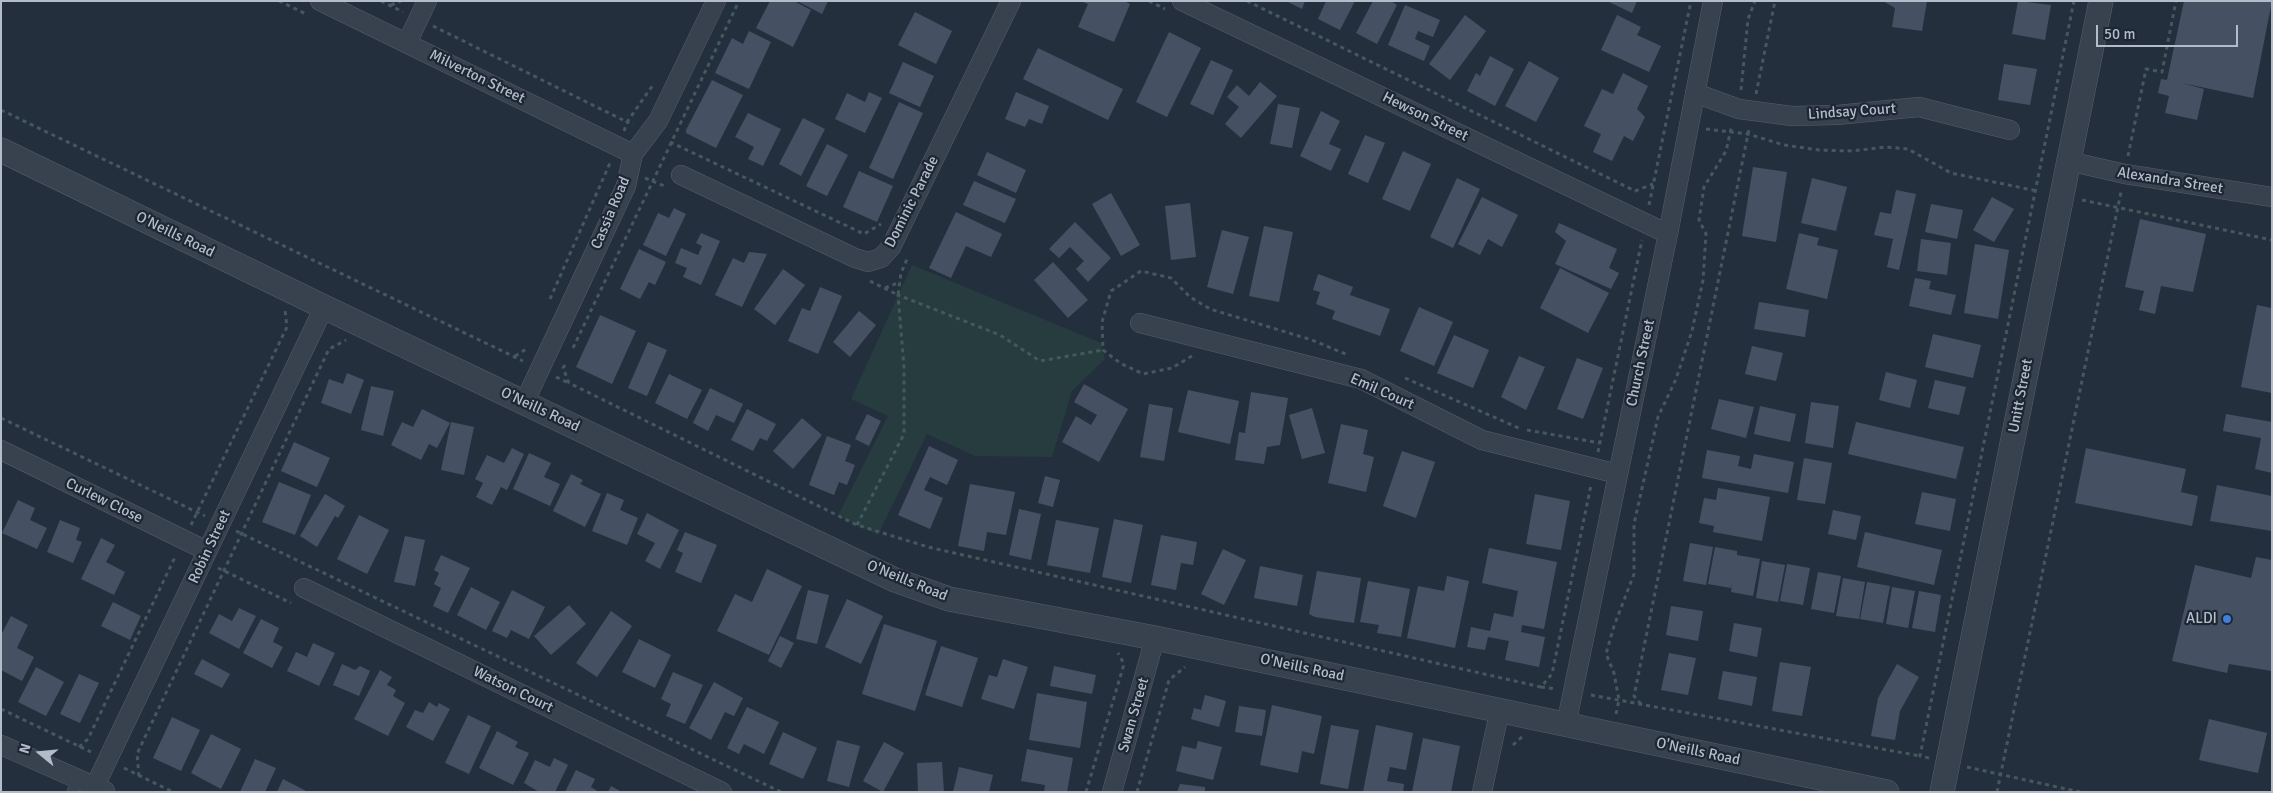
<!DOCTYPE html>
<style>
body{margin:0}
#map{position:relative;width:2273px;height:793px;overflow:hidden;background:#242f3e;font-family:Signika,sans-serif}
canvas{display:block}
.frame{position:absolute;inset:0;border:2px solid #b4bcc9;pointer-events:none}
.north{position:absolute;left:15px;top:728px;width:50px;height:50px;-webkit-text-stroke:4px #1d2633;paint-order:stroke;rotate:287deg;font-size:14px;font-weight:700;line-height:20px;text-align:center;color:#b4bcc9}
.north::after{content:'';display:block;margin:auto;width:18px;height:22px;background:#b4bcc9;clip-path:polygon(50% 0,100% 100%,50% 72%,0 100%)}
.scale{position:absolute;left:2096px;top:25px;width:142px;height:22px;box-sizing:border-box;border:2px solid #b4bcc9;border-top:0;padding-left:6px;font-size:15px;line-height:18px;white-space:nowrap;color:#b4bcc9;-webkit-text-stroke:4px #1d2633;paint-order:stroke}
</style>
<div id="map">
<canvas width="2273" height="793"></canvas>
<div class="frame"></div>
<div class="north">N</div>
<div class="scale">50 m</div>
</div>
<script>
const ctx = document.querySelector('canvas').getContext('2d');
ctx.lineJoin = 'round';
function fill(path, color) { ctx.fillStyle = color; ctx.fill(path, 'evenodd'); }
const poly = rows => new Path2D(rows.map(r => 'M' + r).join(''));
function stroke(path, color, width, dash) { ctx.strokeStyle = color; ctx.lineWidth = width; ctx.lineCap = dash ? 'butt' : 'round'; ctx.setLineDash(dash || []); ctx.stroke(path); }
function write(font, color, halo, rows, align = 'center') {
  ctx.font = font + ' Signika,sans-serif'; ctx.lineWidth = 4.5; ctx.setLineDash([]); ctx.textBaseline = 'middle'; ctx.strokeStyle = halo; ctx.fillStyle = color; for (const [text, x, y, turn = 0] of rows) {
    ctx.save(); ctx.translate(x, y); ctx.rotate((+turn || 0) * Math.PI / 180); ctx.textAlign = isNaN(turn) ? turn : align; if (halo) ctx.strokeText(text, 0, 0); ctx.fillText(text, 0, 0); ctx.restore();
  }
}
fill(poly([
 [912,265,1101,343,1105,359,1072,391,1052,457,975,456,927,434,878,535,838,516,888,416,851,399]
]), '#263c3f');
fill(poly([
 [770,1,794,1,811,10,793,47,756,28],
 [797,1,828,1,822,14],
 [1080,1,1124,1,1130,4,1114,42,1078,27,1088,4],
 [1286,1,1305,1,1302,9],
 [1326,1,1355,1,1340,30,1318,19],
 [1373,1,1391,1,1397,5,1377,44,1356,33],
 [1607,1,1637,1,1632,13],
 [1883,1,1927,1,1922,31,1892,27,1895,8],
 [2018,1,2051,5,2045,40,2012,34],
 [2184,1,2272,1,2253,98,2182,83,2204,89,2197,120,2165,113,2169,96,2158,93,2161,79,2167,80],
 [1405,5,1440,20,1433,37,1418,31,1415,39,1430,46,1424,61,1388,45],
 [915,12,952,31,936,64,898,45],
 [1465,15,1486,31,1450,80,1429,64],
 [1617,15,1641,27,1637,35,1661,46,1649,72,1601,50],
 [749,31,771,42,749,89,715,73,732,38,743,44],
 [1169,32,1201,48,1167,117,1136,102],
 [1038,48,1123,89,1108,120,1023,79],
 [1490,56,1514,69,1495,106,1467,91,1476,73,1480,76],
 [1211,60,1233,70,1213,115,1190,104],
 [1529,61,1559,78,1536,122,1505,106],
 [903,62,934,76,920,107,889,93],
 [2004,64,2037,69,2030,105,1998,100],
 [1623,73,1648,86,1637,109,1645,117,1633,141,1624,136,1612,161,1593,152,1601,134,1584,126,1602,89,1613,94],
 [712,80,743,95,716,148,686,133,686,130],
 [1260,82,1277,96,1241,138,1225,124,1239,107,1227,97,1237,85,1249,96],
 [869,92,882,98,865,133,835,119,847,93,865,102],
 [1016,92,1049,106,1042,124,1029,119,1025,127,1005,119],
 [899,102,923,113,893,179,869,168],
 [1278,104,1300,108,1292,148,1270,144],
 [1321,111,1340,121,1329,144,1341,149,1331,171,1300,156],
 [748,113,781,129,763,166,748,159,754,147,735,137],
 [803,118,825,129,801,176,779,164],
 [1365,135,1385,143,1368,183,1348,174],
 [827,144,848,155,827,196,806,186],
 [1403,151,1431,164,1410,211,1382,199],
 [987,152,1026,170,1016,193,977,175],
 [1753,167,1787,172,1776,242,1742,236],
 [859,171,893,186,877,222,843,207],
 [1457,178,1480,189,1453,248,1430,237],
 [1812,178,1847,187,1836,231,1801,223],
 [974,181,1016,199,1005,223,963,205],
 [1896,190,1916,194,1899,270,1887,267,1893,239,1874,235,1880,212,1891,214],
 [1111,193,1140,245,1121,256,1092,204],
 [1482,197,1518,215,1502,247,1488,239,1480,255,1458,244],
 [1992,197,2014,209,1994,242,1973,230],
 [1190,203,1196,257,1171,260,1165,206],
 [1931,204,1963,210,1957,239,1925,232],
 [674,208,686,214,666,256,643,245,658,213,669,218],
 [956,212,1002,234,991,257,966,246,951,278,929,268],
 [2140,219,2206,234,2193,292,2161,286,2155,314,2139,310,2144,291,2125,287],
 [1075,222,1111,258,1088,282,1076,269,1084,261,1070,247,1059,258,1049,249],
 [1559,223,1617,249,1609,268,1619,273,1611,289,1555,264,1566,241,1555,232],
 [1264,226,1293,232,1279,302,1249,296],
 [1222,230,1249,237,1233,294,1207,287],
 [701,233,720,241,701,285,683,277,687,268,675,263,681,248,698,255,702,246,696,243],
 [1799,233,1819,238,1817,245,1838,250,1827,299,1786,289],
 [1921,239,1951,243,1947,275,1917,271],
 [1975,244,2009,250,1998,319,1964,313],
 [639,249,666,262,655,285,649,282,640,299,620,289],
 [749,252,767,254,742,307,715,295,733,258,744,263],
 [1053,262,1088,300,1068,318,1034,280],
 [1560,268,1609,293,1588,333,1540,308],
 [783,269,805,285,775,325,754,309],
 [1318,274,1353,287,1350,295,1390,309,1380,336,1332,319,1335,311,1316,304,1320,292,1313,290],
 [1915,278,1931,281,1929,289,1956,295,1951,315,1909,306],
 [820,287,842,296,818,354,788,341,802,308,810,311],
 [1759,302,1809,310,1805,337,1754,329],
 [2257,305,2272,308,2272,393,2241,387],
 [1419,307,1453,322,1434,366,1400,351],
 [859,311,876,325,850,357,833,342],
 [600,315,636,331,612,384,576,367],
 [1933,334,1981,345,1973,378,1925,367],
 [1454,335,1489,350,1473,388,1437,373],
 [648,342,667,350,647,396,628,388],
 [1752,346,1783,353,1776,381,1745,374],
 [1519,356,1545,367,1526,410,1501,397],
 [1577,358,1603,368,1583,419,1557,409],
 [1886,372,1917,380,1910,408,1879,400],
 [347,373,364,380,351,414,321,403,329,379,343,384],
 [669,374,702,390,687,419,655,403],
 [1935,380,1966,387,1959,415,1928,408],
 [1084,384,1128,409,1099,462,1062,442,1076,416,1091,425,1097,415,1074,402],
 [371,386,394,391,383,436,361,430],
 [710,388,743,404,734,423,716,415,708,431,693,423],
 [1188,390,1239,401,1230,444,1178,432],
 [1251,392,1288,398,1280,445,1267,447,1264,464,1235,460,1239,432,1245,433],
 [1719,399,1754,407,1746,438,1711,429],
 [1811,402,1839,406,1833,448,1805,443],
 [1149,404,1173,408,1164,461,1140,457],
 [1760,406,1796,414,1790,442,1754,434],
 [1312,408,1325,453,1302,459,1289,415],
 [422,409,450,423,437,448,429,444,421,460,391,445,402,422,413,427],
 [747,409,776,424,767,441,760,438,753,451,731,440],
 [867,414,881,421,869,446,855,439],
 [2226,414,2272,422,2272,473,2255,469,2261,438,2223,431],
 [802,418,822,435,793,469,773,451],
 [451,422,474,427,464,475,441,470],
 [1856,422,1964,447,1956,479,1848,454],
 [1341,424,1368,430,1363,454,1374,457,1366,492,1328,483],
 [827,436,851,445,845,461,855,465,847,485,839,482,834,495,809,485],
 [294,442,330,458,317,487,281,471],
 [929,446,958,460,947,485,930,477,924,490,943,498,930,529,898,515],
 [512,448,524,454,507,490,501,487,492,505,476,497,483,483,475,479,487,455,504,463],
 [2086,448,2186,469,2181,492,2198,496,2192,526,2075,503],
 [1707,450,1740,456,1738,466,1751,469,1754,454,1794,462,1788,493,1702,478],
 [1402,451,1435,462,1416,518,1383,506],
 [529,453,551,463,544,477,560,484,550,506,513,489],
 [1804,458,1832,463,1825,504,1797,500],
 [571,474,583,480,580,484,601,494,585,527,553,511],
 [1045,476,1060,480,1053,507,1038,503],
 [279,482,311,495,295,535,262,522],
 [970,484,1015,492,1006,535,987,532,984,551,958,546],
 [2217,485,2272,496,2272,531,2210,521],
 [1718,488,1770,497,1762,541,1713,532,1714,526,1699,523,1704,498,1716,500],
 [1922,492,1956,499,1950,531,1915,524],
 [607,493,624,500,620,510,638,518,627,545,592,531],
 [325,494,345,506,338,518,335,516,317,547,300,536],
 [1535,494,1570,501,1561,550,1526,544],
 [18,500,35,508,30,520,47,528,37,549,2,533],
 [1019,509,1041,514,1031,560,1009,555],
 [1833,510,1861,516,1856,540,1828,534],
 [647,513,679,530,660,569,645,561,655,543,637,534],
 [359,515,389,530,367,574,337,559],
 [1114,519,1143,525,1131,583,1102,577],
 [60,520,80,528,76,540,82,542,73,563,47,552],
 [1056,520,1099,528,1090,573,1047,565],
 [685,532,717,545,701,583,675,572,683,553,677,550],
 [1865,532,1942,550,1934,585,1857,567],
 [1161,535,1197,542,1193,565,1181,563,1176,590,1151,585],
 [405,536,425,540,415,586,394,582],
 [101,538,115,545,106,562,125,572,114,595,81,579],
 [1690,543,1713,547,1706,585,1683,581],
 [1715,547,1737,551,1737,555,1760,559,1753,596,1731,592,1732,583,1731,588,1708,584],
 [1489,548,1557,562,1544,629,1522,625,1521,632,1545,637,1539,667,1505,660,1509,641,1488,637,1485,650,1467,647,1471,627,1490,631,1494,613,1513,617,1518,591,1482,583],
 [1223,549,1246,560,1224,605,1201,594],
 [441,555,470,568,448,613,433,606,441,588,434,584,439,573,434,570],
 [2256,557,2272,560,2272,671,2229,664,2227,673,2172,661,2195,565,2251,578],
 [1762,561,1785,565,1778,602,1756,598],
 [1787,564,1810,568,1803,605,1780,601],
 [1260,566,1303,575,1297,606,1254,598],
 [767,569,802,586,769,655,717,631,735,594,752,602],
 [1317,571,1361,578,1354,623,1315,617,1309,614],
 [1818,572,1841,576,1834,613,1811,609],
 [1447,576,1469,581,1455,648,1407,638,1418,586,1444,591],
 [1843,578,1865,582,1859,619,1836,616],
 [1368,581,1410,589,1401,637,1377,633,1379,625,1360,622],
 [1867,582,1890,586,1883,623,1860,619],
 [471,587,500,602,486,630,457,615],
 [1892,587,1915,591,1908,628,1886,624],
 [512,590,545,607,529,639,511,630,507,638,492,631],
 [808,590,829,595,817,644,796,639],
 [1919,591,1941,595,1935,632,1912,628],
 [847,599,883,616,861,664,825,647],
 [113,602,141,616,130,640,101,626],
 [569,605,586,624,551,655,534,636],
 [1671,606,1703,611,1698,641,1666,635],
 [239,608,256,616,239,649,209,633,219,614,232,621],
 [611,611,632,626,597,677,576,663],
 [11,616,28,625,17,648,34,657,22,681,1,670,1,635],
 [261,619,279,628,273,642,283,647,272,668,243,653],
 [1734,623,1762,628,1757,657,1729,651],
 [884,624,937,641,915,711,862,694],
 [780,636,794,643,781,668,768,661],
 [639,639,671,655,655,688,622,672],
 [313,643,335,653,319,686,287,671,296,652,307,657],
 [941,646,978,658,962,707,925,695],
 [1669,653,1696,658,1688,695,1661,690],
 [202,659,230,674,222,688,194,674],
 [1003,659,1028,667,1014,709,981,699,989,675,997,677],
 [1780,662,1811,667,1802,716,1772,711],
 [342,664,355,670,360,666,370,671,359,696,333,685],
 [1897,664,1919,677,1900,711,1895,740,1871,736,1878,698],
 [1054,666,1096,675,1092,694,1050,686],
 [36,667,64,682,46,716,18,702],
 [380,670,392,677,387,685,396,690,393,696,405,703,388,736,354,719],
 [1723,671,1757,677,1752,706,1718,699],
 [673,672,703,685,685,724,666,716,671,704,661,699],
 [79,674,99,683,80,723,60,714],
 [714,682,743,698,734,716,725,712,711,740,689,728],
 [1037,693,1087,702,1080,748,1029,740],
 [1205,695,1226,701,1219,727,1191,719,1194,708,1201,710],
 [429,702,437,707,439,703,450,709,433,741,406,727,415,710,423,713],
 [1272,705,1322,716,1314,754,1302,751,1298,773,1260,765],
 [1239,706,1266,710,1262,736,1235,732],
 [747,707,779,722,764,754,744,744,739,754,727,748],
 [468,715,491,726,469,774,445,763],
 [172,717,200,730,181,771,153,758],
 [2209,719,2267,733,2258,773,2199,760],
 [1331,725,1359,730,1348,789,1320,784],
 [1376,725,1413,733,1406,770,1390,767,1387,781,1404,784,1403,792,1363,792],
 [497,731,518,742,515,747,529,753,513,785,479,768],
 [783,732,817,748,803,779,769,764],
 [211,734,241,749,221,789,191,773],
 [1423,738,1460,746,1451,792,1412,792],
 [837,740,860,746,849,787,827,781],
 [1198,741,1222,747,1213,780,1176,771,1182,746,1196,749],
 [884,742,904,753,883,792,863,781],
 [1027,749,1073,758,1067,792,1044,792,1045,785,1021,781],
 [554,758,568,765,555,792,539,792,524,783,535,760,550,767],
 [255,759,276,768,265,792,240,792],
 [942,762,944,792,918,792,917,763],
 [959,767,993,775,989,792,953,792],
 [576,770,595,779,591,787,599,792,565,792],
 [283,779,308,792,277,792],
 [1180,784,1205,787,1205,792,1177,792],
 [611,786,622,792,608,792]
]), '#455162');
const service = poly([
 [72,792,78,779]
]);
const minor = poly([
 [320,1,633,154],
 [1182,1,1668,234],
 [407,43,427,1],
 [1695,93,1739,109,1792,116,1837,115,1919,107,2010,130],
 [2068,161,2125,174,2272,197],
 [681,175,855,258,868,262,881,258,891,247,1011,1],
 [1140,323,1361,379,1482,440,1618,474],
 [524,403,626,186,633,154,658,121,716,1],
 [1,450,207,551],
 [304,588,722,792],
 [1566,725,1668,234,1713,1],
 [1,745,105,791],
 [95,786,324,307],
 [1112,792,1155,638],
 [1482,792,1500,709]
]);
const tertiary = poly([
 [1,150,324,307,895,580,949,599,1155,638,1887,792],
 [1942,792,2101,1]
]);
stroke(service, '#565f6c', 11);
stroke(minor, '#565f6c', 20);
stroke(tertiary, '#565f6c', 25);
stroke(poly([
 [279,1,306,14],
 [381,1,403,12],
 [1149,1,1165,9],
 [1247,1,1635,191,1653,184],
 [391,5,401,1],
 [433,26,627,122,653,85],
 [1741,90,1748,19,1755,1],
 [1756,94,1775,1],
 [1,110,523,361],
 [1706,129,1748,134,1784,145,1819,150,1852,151,1886,147,1908,149,1951,173,2037,191],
 [624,131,627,122,633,125],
 [670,142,864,234,881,224],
 [2128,156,2146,69,2162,72,2176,1],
 [645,178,667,187],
 [2082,200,2272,240],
 [1649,205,1691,1],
 [870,281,898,295,901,273,908,257],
 [885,288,900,282],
 [550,299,610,163],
 [573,348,739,1],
 [515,356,528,348],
 [1192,356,1172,368,1143,374,1120,363,1103,350,1102,322,1111,291,1141,271,1171,278,1190,297,1210,309,1312,340,1348,355],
 [565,365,563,368,569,383,857,525,928,547,1541,687,1552,674,1591,485],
 [556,377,569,383],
 [1405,378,1521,429],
 [1,418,205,516],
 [1527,430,1600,443],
 [1598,452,1642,240],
 [191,525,287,327,285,310],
 [857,525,904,434,904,367,898,295,1000,335,1040,361,1103,350],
 [236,531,781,792],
 [218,568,291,603],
 [1541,687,1556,689],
 [1591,695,1920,756],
 [1641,704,1634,696,1749,129],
 [1,709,91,752],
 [1616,714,1619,700,1614,673,1606,654,1614,626,1634,574,1634,524,1658,417,1676,379,1692,331,1703,280,1706,234,1699,220,1704,187,1726,151,1732,125],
 [1513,745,1523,736],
 [79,747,88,739,176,555],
 [1929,758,1920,756,2074,1],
 [1967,767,2080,792],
 [124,768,173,792],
 [139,776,137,754,329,349,346,340],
 [1086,792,1124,664,1118,653],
 [1137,792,1169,680,1185,667],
 [1997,792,2121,192]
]), '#44595c', 3, [4, 4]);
stroke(service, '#38414e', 10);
stroke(minor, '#38414e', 19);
stroke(tertiary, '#38414e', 24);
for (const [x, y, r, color] of [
 [2227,619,5,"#3f7fe0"]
]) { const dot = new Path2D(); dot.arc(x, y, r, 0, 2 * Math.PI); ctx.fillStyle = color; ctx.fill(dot); stroke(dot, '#1d2633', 2); }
write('15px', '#b4bcc9', '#1d2633', [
 ["Milverton Street",477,77,26],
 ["Lindsay Court",1852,112,-4],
 ["Hewson Street",1425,117,26],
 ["Alexandra Street",2170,181,9],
 ["Dominic Parade",912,202,-63],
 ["Cassia Road",611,213,-67],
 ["O'Neills Road",175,235,26],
 ["Church Street",1641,363,-78],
 ["Emil Court",1382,392,24],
 ["Unitt Street",2021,396,-79],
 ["O'Neills Road",540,410,25],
 ["Curlew Close",104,501,26],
 ["Robin Street",210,547,-65],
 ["O'Neills Road",907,581,22],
 ["O'Neills Road",1302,668,12],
 ["Watson Court",513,690,26],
 ["Swan Street",1134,715,-74],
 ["O'Neills Road",1698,752,12]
]);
write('15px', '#b4bcc9', '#1d2633', [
 ["ALDI",2217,619]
], 'right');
</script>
